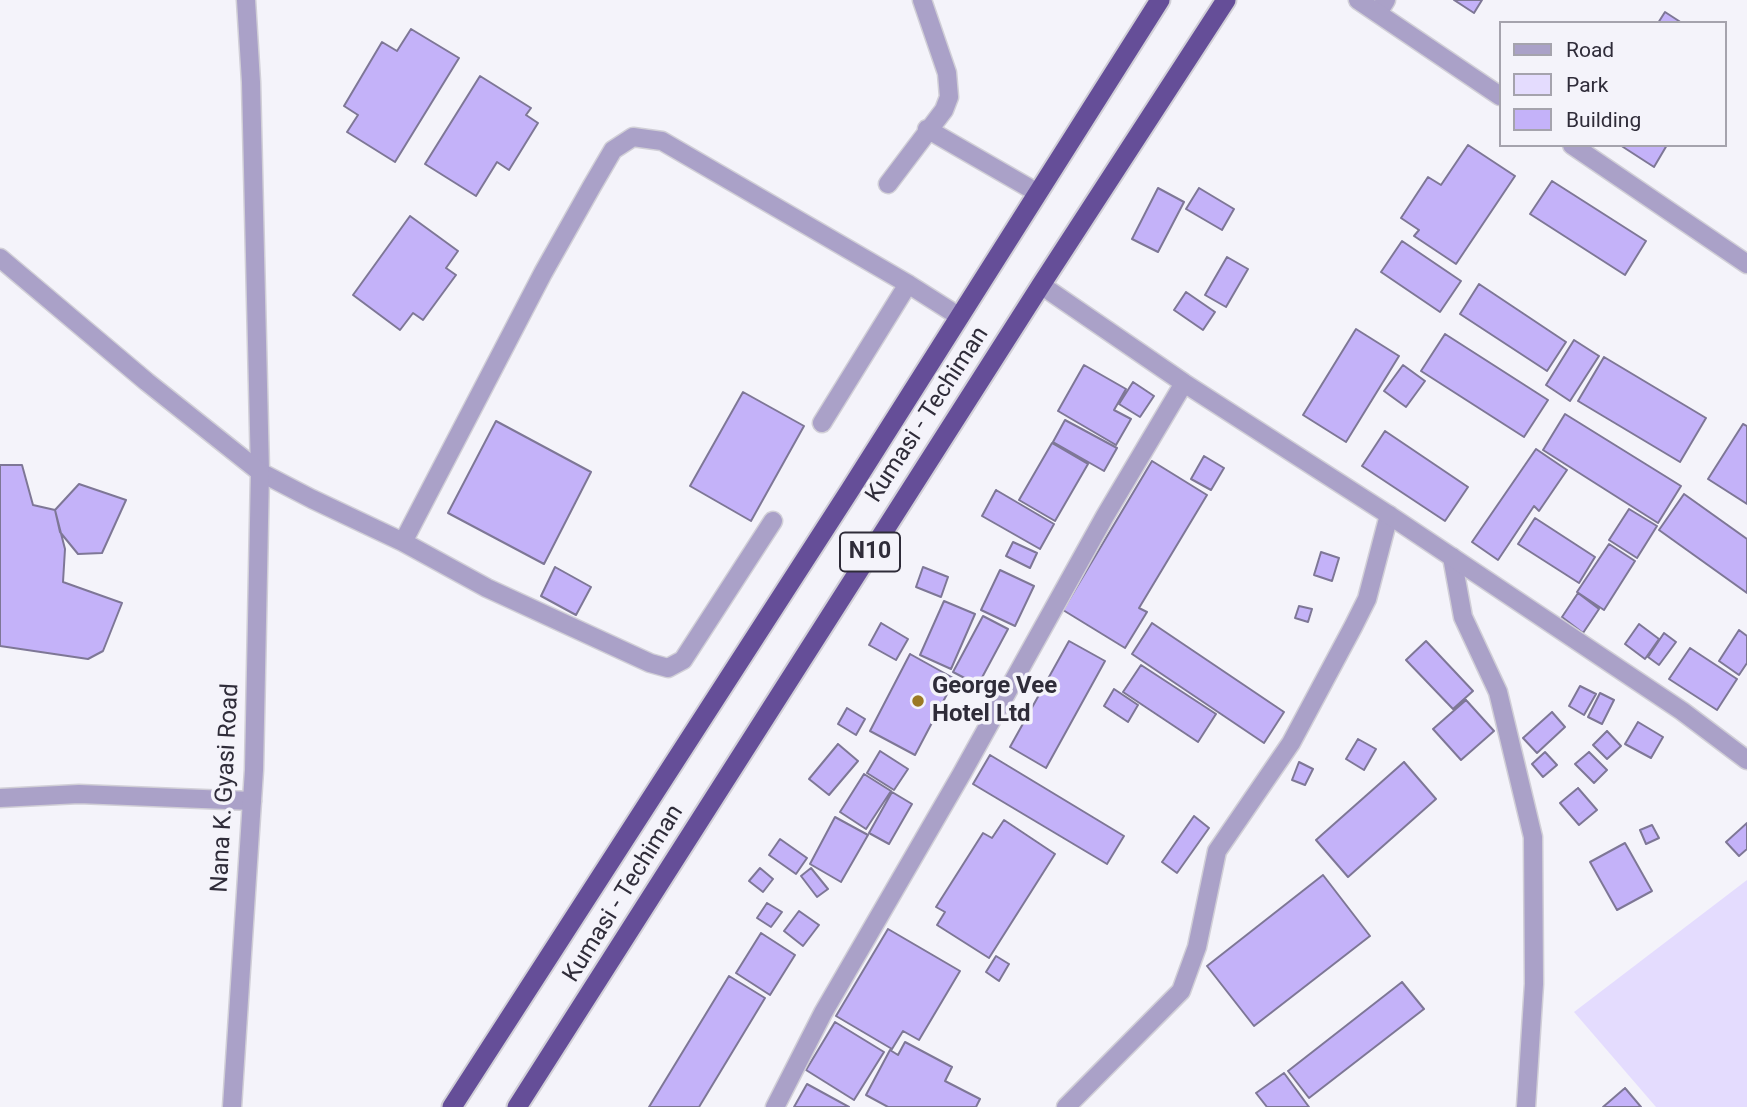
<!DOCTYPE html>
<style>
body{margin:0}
#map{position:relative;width:1747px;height:1107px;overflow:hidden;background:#f4f3fa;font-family:Roboto,sans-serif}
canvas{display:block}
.legend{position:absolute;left:1499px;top:21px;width:228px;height:126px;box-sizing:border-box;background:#f4f3fa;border:2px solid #a5a3ad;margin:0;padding:9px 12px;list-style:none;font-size:21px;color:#2f2c39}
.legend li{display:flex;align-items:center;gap:14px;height:35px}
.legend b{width:35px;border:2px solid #a5a3ad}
</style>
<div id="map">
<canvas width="1747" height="1107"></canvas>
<ul class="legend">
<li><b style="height:9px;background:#aaa1c8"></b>Road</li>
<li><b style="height:19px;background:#e4dcfe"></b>Park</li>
<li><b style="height:19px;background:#c4b2f9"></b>Building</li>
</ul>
</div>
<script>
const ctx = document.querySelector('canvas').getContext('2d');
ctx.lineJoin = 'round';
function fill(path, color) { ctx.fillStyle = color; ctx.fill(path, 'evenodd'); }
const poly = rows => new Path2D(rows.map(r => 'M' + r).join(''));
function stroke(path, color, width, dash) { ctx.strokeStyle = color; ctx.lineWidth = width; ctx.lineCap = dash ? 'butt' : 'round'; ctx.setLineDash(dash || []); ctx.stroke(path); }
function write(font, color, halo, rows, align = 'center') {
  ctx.font = font + ' Roboto,sans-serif'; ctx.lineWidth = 7; ctx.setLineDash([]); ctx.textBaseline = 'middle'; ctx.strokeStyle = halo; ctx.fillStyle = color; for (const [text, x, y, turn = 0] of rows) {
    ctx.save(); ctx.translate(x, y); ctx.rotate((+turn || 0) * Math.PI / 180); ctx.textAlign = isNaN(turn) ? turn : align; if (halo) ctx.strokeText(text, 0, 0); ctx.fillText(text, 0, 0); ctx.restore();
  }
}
fill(poly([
 [1747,880,1747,1107,1656,1107,1574,1012]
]), '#e4dcfe');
const building = poly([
 [1454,0,1482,0,1474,13,1454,0],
 [1665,12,1682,23,1658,23,1665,12],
 [411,29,459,58,395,162,347,132,358,115,344,106,382,42,397,51,411,29],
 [480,76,531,108,526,115,538,123,509,170,497,162,476,196,425,164,480,76],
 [1468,145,1515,176,1456,264,1414,236,1419,230,1401,218,1428,177,1441,185,1468,145],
 [1620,145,1667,145,1654,167,1620,145],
 [1552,181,1646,241,1625,275,1530,214,1552,181],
 [1158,188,1184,202,1158,252,1132,239,1158,188],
 [1199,188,1234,209,1222,230,1186,209,1199,188],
 [410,216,458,251,446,268,456,275,423,320,413,313,400,330,353,295,410,216],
 [1402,241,1461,281,1440,312,1381,272,1402,241],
 [1227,257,1248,269,1226,307,1205,295,1227,257],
 [1479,284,1566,342,1547,371,1460,314,1479,284],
 [1186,292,1215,312,1203,330,1174,310,1186,292],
 [1356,329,1399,356,1346,442,1303,415,1356,329],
 [1445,334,1548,400,1524,437,1421,371,1445,334],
 [1574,340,1599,356,1570,401,1546,385,1574,340],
 [1604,357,1706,418,1680,462,1578,401,1604,357],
 [1084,365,1126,389,1114,410,1131,419,1116,445,1058,411,1084,365],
 [1403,365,1425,381,1406,407,1384,391,1403,365],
 [1133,382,1154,396,1140,417,1119,404,1133,382],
 [743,392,804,426,751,521,690,486,743,392],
 [1565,414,1681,486,1658,523,1543,450,1565,414],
 [1065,420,1117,448,1104,471,1053,442,1065,420],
 [496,421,591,472,544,564,448,513,496,421],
 [1743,424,1747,426,1747,504,1708,479,1743,424],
 [1385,431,1468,487,1445,521,1362,466,1385,431],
 [1052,443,1088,464,1055,521,1019,500,1052,443],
 [1536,449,1567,470,1539,511,1534,506,1498,560,1472,542,1536,449],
 [1204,456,1224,468,1211,490,1191,479,1204,456],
 [1152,461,1207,495,1139,608,1147,612,1125,648,1063,610,1152,461],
 [0,465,22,465,33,505,55,510,65,549,63,582,122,603,103,651,88,659,0,646,0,465],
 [79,484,126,500,102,553,78,554,60,532,55,510,79,484],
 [996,490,1054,524,1040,549,982,516,996,490],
 [1684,494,1747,539,1747,593,1659,530,1684,494],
 [1629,509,1657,526,1637,558,1609,540,1629,509],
 [1535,518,1595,557,1579,583,1518,544,1535,518],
 [1013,542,1037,553,1030,568,1006,556,1013,542],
 [1609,544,1635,561,1604,610,1577,592,1609,544],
 [1321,552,1339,558,1332,581,1314,575,1321,552],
 [555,567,591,587,576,615,541,596,555,567],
 [923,567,948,577,941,597,916,587,923,567],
 [1000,570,1034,586,1015,626,981,610,1000,570],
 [1578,593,1599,609,1583,633,1562,617,1578,593],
 [944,601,975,614,951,669,920,655,944,601],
 [1299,606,1312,609,1308,622,1295,618,1299,606],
 [983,616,1008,629,978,685,953,672,983,616],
 [881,623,908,639,896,660,869,645,881,623],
 [1152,623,1284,712,1264,743,1132,654,1152,623],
 [1639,624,1659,639,1645,659,1625,644,1639,624],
 [1739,630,1747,636,1747,663,1739,675,1719,661,1739,630],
 [1664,633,1676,642,1659,665,1648,657,1664,633],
 [1069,641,1105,661,1046,768,1010,747,1069,641],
 [1426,641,1473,691,1453,709,1406,660,1426,641],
 [1690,648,1737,679,1717,710,1669,679,1690,648],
 [910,654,955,679,915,755,870,731,910,654],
 [1141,665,1216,714,1198,742,1123,692,1141,665],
 [1580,686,1596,694,1584,715,1569,706,1580,686],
 [1114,689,1138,705,1128,722,1104,706,1114,689],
 [1600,693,1614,700,1602,724,1588,717,1600,693],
 [1466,700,1494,731,1461,760,1433,729,1466,700],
 [847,708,865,719,856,735,838,724,847,708],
 [1552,712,1565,727,1537,753,1523,738,1552,712],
 [1638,722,1663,737,1651,758,1625,744,1638,722],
 [1607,731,1621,746,1607,759,1593,745,1607,731],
 [1358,739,1376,749,1364,770,1346,759,1358,739],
 [838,744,858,761,829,795,809,779,838,744],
 [880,751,908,769,894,790,867,773,880,751],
 [1545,752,1557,765,1543,777,1532,764,1545,752],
 [1589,752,1607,770,1594,783,1575,764,1589,752],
 [990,755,1124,836,1107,864,973,784,990,755],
 [1299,762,1313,769,1305,785,1292,780,1299,762],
 [1404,762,1436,799,1348,877,1316,840,1404,762],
 [864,774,891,791,866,829,840,812,864,774],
 [1578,788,1597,810,1579,825,1560,803,1578,788],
 [892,792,912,804,889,844,869,833,892,792],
 [1194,816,1209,828,1177,873,1162,862,1194,816],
 [835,817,868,835,841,882,810,864,835,817],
 [1004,820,1055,854,989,958,937,925,945,912,936,907,983,833,992,838,1004,820],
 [1747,823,1747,849,1739,856,1726,842,1747,823],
 [1652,825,1659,838,1646,844,1640,830,1652,825],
 [780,839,807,858,796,874,769,855,780,839],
 [1625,843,1652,891,1617,910,1590,862,1625,843],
 [760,868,773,879,763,892,749,881,760,868],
 [811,868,828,889,817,897,801,876,811,868],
 [1323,875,1370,936,1254,1026,1207,966,1323,875],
 [767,903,782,912,771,927,757,918,767,903],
 [799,911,819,925,803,946,784,931,799,911],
 [888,929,960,971,919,1040,903,1031,892,1049,836,1016,888,929],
 [761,933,795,955,770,995,736,973,761,933],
 [996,956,1009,964,999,981,986,972,996,956],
 [729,976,765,998,699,1107,649,1107,729,976],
 [1402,982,1424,1009,1309,1098,1288,1071,1402,982],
 [835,1022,884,1052,854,1100,806,1070,835,1022],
 [905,1042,952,1067,945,1081,980,1099,976,1107,888,1107,866,1095,890,1050,898,1055,905,1042],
 [1284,1073,1309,1107,1267,1107,1256,1093,1284,1073],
 [807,1084,849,1107,794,1107,807,1084],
 [1625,1088,1641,1107,1603,1107,1625,1088]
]);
fill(building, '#c4b2f9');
stroke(building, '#7e7796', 2);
const service = poly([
 [1378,13,1386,0],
 [927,129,1038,193],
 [888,184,944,110,949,97,947,73,922,0],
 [1452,557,1463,617,1498,692,1533,837,1534,984,1526,1107],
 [1066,1107,1181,991,1197,947,1217,851,1291,743,1353,627,1367,599,1389,515]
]);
const minor = poly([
 [246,0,251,82,260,472,312,499,403,542,487,588,650,663,668,668,683,660,773,521],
 [1358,0,1500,96],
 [1572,145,1747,264],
 [1041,285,1184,383,1389,515,1682,711,1747,760],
 [822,423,908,284],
 [403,542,543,273,592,186,613,150,633,137,662,141,908,284,960,317],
 [0,798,79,794,252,801],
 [775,1107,823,1013,961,775,1105,516,1184,383]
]);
const tertiary = poly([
 [0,258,147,382,260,472,254,770,232,1107]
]);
const trunk = poly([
 [452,1107,850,490,1160,0],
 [517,1107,1041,285,1226,0]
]);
stroke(service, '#d1cfd7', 21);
stroke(minor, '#d1cfd7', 21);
stroke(tertiary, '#d1cfd7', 21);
stroke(trunk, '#d1cfd7', 23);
stroke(service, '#aaa1c8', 18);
stroke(minor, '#aaa1c8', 18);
stroke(tertiary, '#aaa1c8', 18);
stroke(trunk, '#654e98', 19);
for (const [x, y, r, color] of [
 [918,701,7,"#9b7923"]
]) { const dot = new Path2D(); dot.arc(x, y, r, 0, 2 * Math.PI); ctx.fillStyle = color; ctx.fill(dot); stroke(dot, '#f4f3fa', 2.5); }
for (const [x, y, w] of [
 [870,552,60]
]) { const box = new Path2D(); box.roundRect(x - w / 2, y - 19.5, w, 39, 5); ctx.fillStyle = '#f4f3fa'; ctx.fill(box); stroke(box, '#2f2c39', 2); }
write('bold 23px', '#2f2c39', null, [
 ["N10",870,552]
]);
write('24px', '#2f2c39', '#f4f3fa', [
 ["Kumasi - Techiman",928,415,-57],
 ["Nana K. Gyasi Road",226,788,-87],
 ["Kumasi - Techiman",624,894,-58]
]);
write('bold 24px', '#2f2c39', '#f4f3fa', [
 ["George Vee",932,687],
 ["Hotel Ltd",932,715]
], 'left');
</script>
